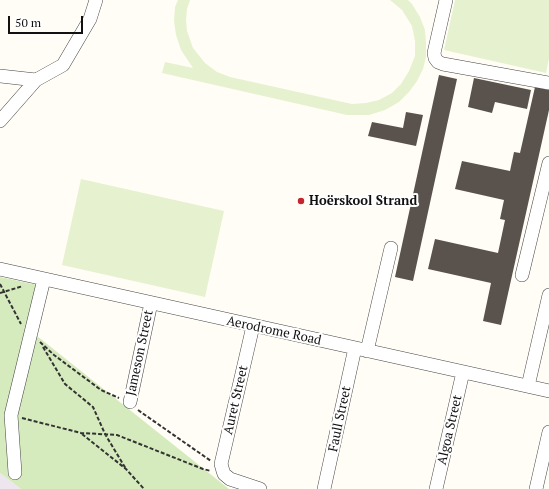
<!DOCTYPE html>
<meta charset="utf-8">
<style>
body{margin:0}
#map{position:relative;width:549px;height:489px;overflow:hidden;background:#fffdf5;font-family:"PT Serif",serif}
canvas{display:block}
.scale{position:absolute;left:8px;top:16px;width:75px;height:18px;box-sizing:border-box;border:2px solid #111;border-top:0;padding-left:5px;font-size:12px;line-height:14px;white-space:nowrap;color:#111;-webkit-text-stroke:3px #fff;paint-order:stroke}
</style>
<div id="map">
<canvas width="549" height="489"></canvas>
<div class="scale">50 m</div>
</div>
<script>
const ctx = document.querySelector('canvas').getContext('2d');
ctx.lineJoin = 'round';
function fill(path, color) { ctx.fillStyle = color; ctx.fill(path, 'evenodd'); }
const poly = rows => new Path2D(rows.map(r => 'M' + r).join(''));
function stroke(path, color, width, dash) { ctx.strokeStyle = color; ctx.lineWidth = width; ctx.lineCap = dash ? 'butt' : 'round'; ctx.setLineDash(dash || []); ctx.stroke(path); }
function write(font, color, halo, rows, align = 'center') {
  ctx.font = font + ' "PT Serif",serif'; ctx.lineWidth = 4; ctx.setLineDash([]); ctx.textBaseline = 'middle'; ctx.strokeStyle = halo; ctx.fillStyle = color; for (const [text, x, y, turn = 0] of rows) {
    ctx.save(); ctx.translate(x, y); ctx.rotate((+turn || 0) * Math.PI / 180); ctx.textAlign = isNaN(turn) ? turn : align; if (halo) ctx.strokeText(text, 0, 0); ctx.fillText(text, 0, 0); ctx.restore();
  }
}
fill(poly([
 [0,473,21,489,0,489]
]), '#eee6ef');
fill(poly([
 [0,277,42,286,32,332,229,489,21,489,0,473]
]), '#d5ebbd');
fill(poly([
 [178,0,190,0,187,9,186,20,187,31,193,48,205,63,217,72,230,77,352,104,366,103,379,100,392,93,401,84,409,71,415,56,415,41,412,26,402,10,390,0,408,0,412,4,420,17,425,30,426,43,426,57,423,69,417,81,409,92,399,102,385,110,369,115,347,115,162,73,165,62,193,68,181,50,176,35,174,21,175,7],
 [455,0,549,0,549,58,546,73,444,50],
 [81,179,224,211,205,297,62,265]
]), '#e6f2cf');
fill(poly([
 [439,75,457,79,413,281,395,277],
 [474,78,531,90,527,109,495,102,492,113,468,107],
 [535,87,549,90,549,110,501,325,483,321,491,283,428,269,435,239,498,253,505,220,500,219,504,200,455,189,462,161,510,171,514,152,520,153],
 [406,112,423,115,416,146,368,136,372,122,403,128]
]), '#5a524d');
const minor = poly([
 [446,0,434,53,435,58,438,62,443,64,549,83],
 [0,76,36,80],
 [0,121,36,80,63,65,90,19,96,0],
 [0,269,549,391],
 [522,275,549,163],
 [253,326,221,464,223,471,224,474,230,479,260,489],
 [367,351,391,248],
 [528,386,549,295],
 [130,402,151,303],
 [15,473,11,415,44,279],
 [324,489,355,348],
 [436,489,463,372],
 [536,489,549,432]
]);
stroke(minor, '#444', 14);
stroke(poly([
 [0,284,21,324],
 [0,293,23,286],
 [40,342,54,355,101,390,119,398],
 [43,347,65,384,93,407,105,434,126,469],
 [138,410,145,415,211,461],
 [22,418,81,433,117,435,203,469,211,471],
 [82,434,126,469,144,489]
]), '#333', 2, [4, 2]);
stroke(minor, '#fff', 13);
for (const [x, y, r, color] of [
 [301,201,4,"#c4262e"]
]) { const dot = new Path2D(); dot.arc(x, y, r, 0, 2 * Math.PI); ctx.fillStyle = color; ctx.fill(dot); stroke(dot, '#fff', 1.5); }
write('bold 13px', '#111', '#fff', [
 ["Hoërskool Strand",309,201]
], 'left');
write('13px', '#111', '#fff', [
 ["Aerodrome Road",274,331,12],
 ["Jameson Street",140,353,-78],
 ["Auret Street",236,400,-77],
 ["Faull Street",340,419,-78],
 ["Algoa Street",450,430,-77]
]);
</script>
